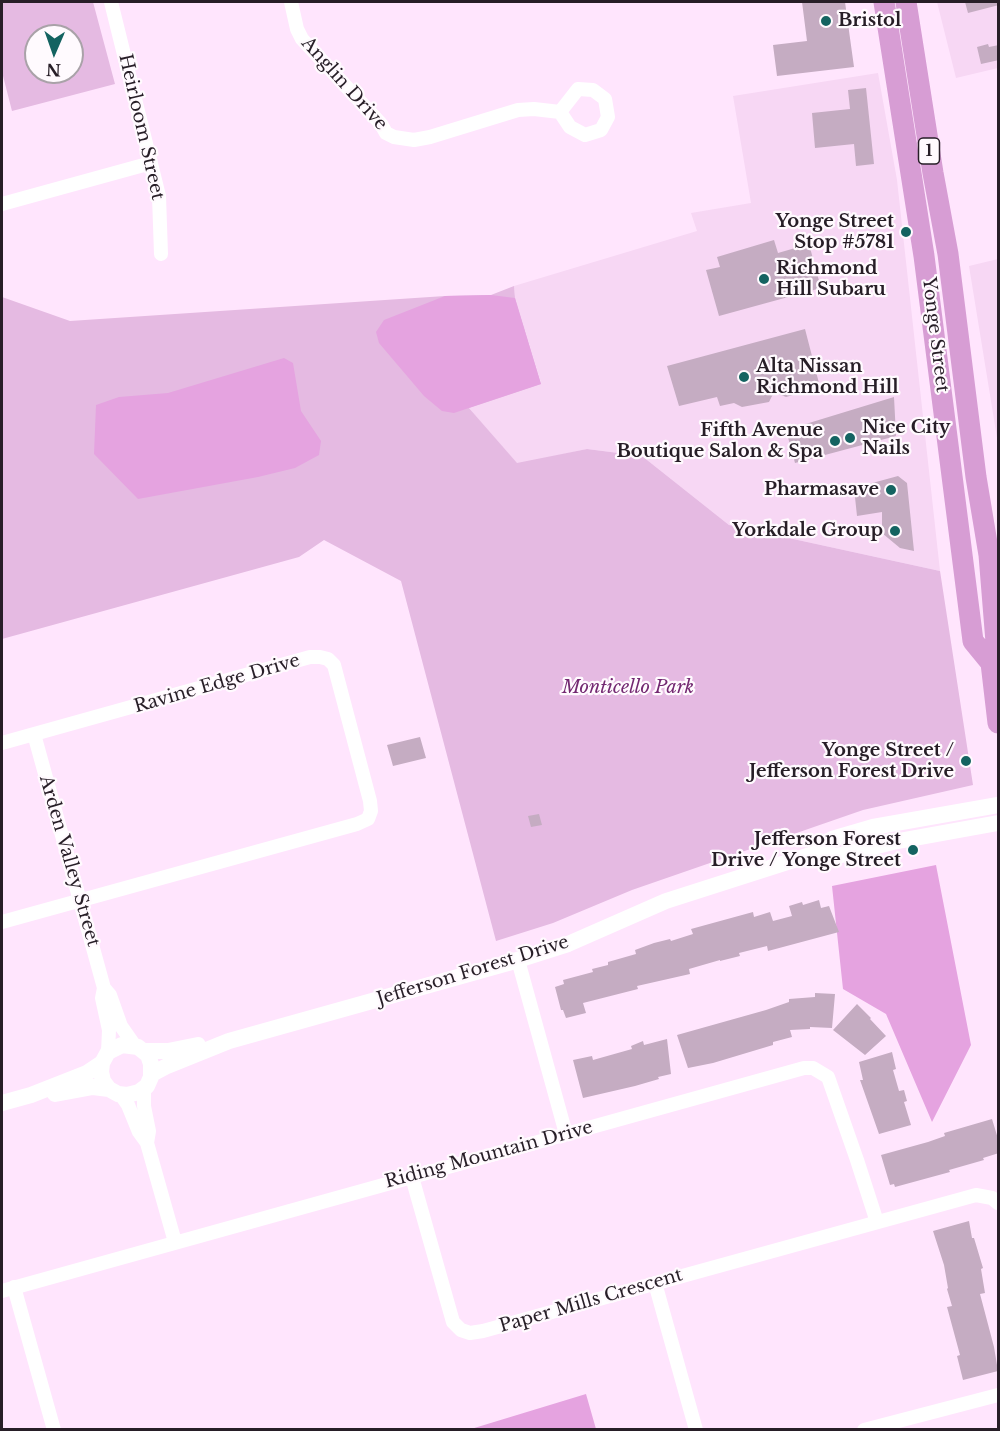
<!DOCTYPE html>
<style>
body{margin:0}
#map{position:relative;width:1000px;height:1431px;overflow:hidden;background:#ffe5fd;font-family:"Libre Baskerville",serif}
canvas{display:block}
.frame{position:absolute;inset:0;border:3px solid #271e27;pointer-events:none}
.north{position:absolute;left:24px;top:24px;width:60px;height:60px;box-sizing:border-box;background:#fffafe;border:2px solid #a9a2a8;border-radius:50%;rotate:182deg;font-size:16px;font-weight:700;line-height:24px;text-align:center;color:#271e27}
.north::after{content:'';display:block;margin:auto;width:21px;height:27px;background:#146361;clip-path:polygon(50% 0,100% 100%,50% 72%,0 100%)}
</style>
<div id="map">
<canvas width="1000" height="1431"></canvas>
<div class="frame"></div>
<div class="north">N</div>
</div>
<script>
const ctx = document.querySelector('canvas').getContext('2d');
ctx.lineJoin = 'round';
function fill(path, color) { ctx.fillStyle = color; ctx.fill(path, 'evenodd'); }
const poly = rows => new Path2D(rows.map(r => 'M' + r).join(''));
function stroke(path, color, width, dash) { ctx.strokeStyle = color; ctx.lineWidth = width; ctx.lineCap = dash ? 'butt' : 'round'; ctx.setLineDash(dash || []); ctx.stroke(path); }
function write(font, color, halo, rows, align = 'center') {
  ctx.font = font + ' "Libre Baskerville",serif'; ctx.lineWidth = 4.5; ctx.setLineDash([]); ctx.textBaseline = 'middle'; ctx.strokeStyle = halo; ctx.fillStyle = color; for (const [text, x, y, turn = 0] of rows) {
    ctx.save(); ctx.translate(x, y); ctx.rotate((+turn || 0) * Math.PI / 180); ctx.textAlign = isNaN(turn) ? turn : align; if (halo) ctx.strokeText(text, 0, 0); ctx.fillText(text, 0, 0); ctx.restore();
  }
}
fill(poly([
 [937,2,998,2,998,68,956,78],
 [878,73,897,180,940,571,729,525,642,456,587,449,517,464,469,408,541,383,515,298,514,286,697,231,691,213,751,203,733,96],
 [998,259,998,444,969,266]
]), '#f7d7f4');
fill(poly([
 [2,2,93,2,115,84,12,111,2,72],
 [36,36,72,36,72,72,36,72],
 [514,286,515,298,541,384,469,408,517,463,587,449,642,456,729,525,940,571,973,785,863,810,632,890,553,923,496,941,401,581,324,540,299,557,2,639,2,297,70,321,445,296,491,295]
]), '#e5bae2');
fill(poly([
 [491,295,515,298,541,384,454,413,442,411,424,396,379,343,376,332,384,320,445,296],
 [284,358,293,363,301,411,321,441,319,455,295,468,258,477,138,499,94,454,96,405,119,397,168,393],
 [936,865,971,1045,932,1122,886,1014,843,989,832,886],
 [586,1394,596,1429,471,1429]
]), '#e5a3e0');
fill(poly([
 [802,2,845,2,854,67,777,76,773,45,807,41],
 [965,2,998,2,999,5,968,13],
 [988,44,989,47,999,45,999,60,981,64,977,47],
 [866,88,874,164,856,166,854,144,815,148,812,113,850,109,848,90],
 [774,240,778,253,809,244,821,288,719,316,706,270,720,267,717,257],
 [805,329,820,387,786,397,774,392,769,402,742,407,734,403,720,406,717,397,679,406,667,366],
 [894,397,896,436,795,463,786,430],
 [898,476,907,483,914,551,900,548,882,533,882,512,857,516,854,488],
 [420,737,426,758,393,766,387,745],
 [539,814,542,825,531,827,528,816],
 [819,900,821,908,829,906,839,932,768,951,767,946,739,953,740,956,720,961,720,960,689,969,690,974,637,986,638,989,583,1003,586,1013,566,1018,563,1010,561,1010,555,987,564,984,563,980,593,972,592,969,608,965,608,962,636,954,635,950,654,943,670,939,671,941,693,934,691,929,753,912,754,917,770,912,773,921,792,916,789,906,802,902,803,905],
 [815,993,835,994,832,1028,810,1027,810,1029,790,1030,792,1037,773,1042,773,1045,713,1063,688,1068,677,1035,766,1010,789,1002,789,999,815,997],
 [857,1004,871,1018,870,1019,886,1036,865,1055,833,1030],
 [667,1039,671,1074,658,1077,659,1079,635,1086,583,1098,573,1060,592,1056,593,1060,632,1049,631,1046,643,1041,644,1045],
 [892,1052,896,1069,893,1070,899,1091,904,1090,907,1101,904,1102,911,1125,879,1134,860,1080,863,1080,859,1062],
 [992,1119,999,1142,999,1153,983,1158,984,1160,949,1170,950,1172,895,1187,894,1184,890,1185,881,1155,928,1142,945,1136,944,1133],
 [969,1221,972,1238,974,1238,983,1268,981,1269,985,1293,980,1294,994,1347,998,1371,963,1380,957,1356,960,1355,947,1307,952,1306,947,1289,948,1288,944,1265,933,1231]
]), '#c5acc2');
stroke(poly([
 [111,2,159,196,161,254],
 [291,2,297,29,302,39,381,124,386,133,394,137,414,140,430,137,518,110,534,109,560,112],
 [578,89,593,90,605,99,608,117,601,130,585,135,570,127,560,112,578,89],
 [2,204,151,163],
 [34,734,104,988,110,995,121,1026,135,1046],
 [2,743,310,657,320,657,328,659,334,665,370,801,371,811,368,819,357,824,2,922],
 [518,960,566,1134],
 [104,988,102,998,109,1030,108,1052],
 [144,1088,144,1106,149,1131,147,1143],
 [121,1095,128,1105,139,1132,147,1143,175,1242],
 [412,1177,453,1322,461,1330,470,1333,483,1331,976,1195,992,1198,998,1203],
 [655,1283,696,1430],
 [14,1287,54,1430],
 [2,1291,804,1068,813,1068,828,1077,857,1160,877,1222],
 [864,1430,998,1395]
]), '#fff', 14);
stroke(poly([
 [816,853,837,856,893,842,998,823],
 [143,1051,168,1051,198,1045],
 [152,1074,167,1066,229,1041,508,963,568,944,666,901,816,853,832,839,873,827,998,805],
 [55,1094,93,1087,109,1089],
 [2,1103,31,1095,87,1073,102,1063,108,1052,122,1045,138,1047,148,1055,151,1064,151,1077,147,1086,139,1092,127,1095,118,1094,109,1089,103,1081,101,1072,102,1063]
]), '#fff', 16);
stroke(poly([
 [884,2,924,256,973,641,991,663],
 [906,2,933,173,948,254,976,477,989,555,996,642,991,663,998,723]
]), '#d79dd4', 21);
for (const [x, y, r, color] of [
 [826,21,6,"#146361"],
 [906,232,6,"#146361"],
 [764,279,6,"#146361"],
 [744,377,6,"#146361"],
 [850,438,6,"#146361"],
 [835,441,6,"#146361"],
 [891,490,6,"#146361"],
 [895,531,6,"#146361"],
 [966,761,6,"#146361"],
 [913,850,6,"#146361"]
]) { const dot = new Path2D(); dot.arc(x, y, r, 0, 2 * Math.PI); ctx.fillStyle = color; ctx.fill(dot); stroke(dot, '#fffafe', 2); }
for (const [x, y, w] of [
 [929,151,21]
]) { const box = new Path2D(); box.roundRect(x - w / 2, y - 13, w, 26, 4.5); ctx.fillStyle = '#fffafe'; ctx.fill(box); stroke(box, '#271e27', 1.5); }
write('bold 16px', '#271e27', null, [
 ["1",929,151]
]);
write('bold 18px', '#271e27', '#fffafe', [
 ["Bristol",838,21,"left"],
 ["Yonge Street",894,222],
 ["Stop #5781",894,243],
 ["Richmond",776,269,"left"],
 ["Hill Subaru",776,290,"left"],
 ["Alta Nissan",756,367,"left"],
 ["Richmond Hill",756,388,"left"],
 ["Nice City",862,428,"left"],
 ["Nails",862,449,"left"],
 ["Fifth Avenue",823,431],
 ["Boutique Salon & Spa",823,452],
 ["Pharmasave",879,490],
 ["Yorkdale Group",883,531],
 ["Yonge Street /",954,751],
 ["Jefferson Forest Drive",954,772],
 ["Jefferson Forest",901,840],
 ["Drive / Yonge Street",901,861]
], 'right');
write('18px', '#271e27', '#fffafe', [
 ["Anglin Drive",344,84,48],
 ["Heirloom Street",141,127,77],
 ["Yonge Street",935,335,83],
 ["Ravine Edge Drive",217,684,-16],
 ["Arden Valley Street",69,861,74],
 ["Jefferson Forest Drive",473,971,-17],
 ["Riding Mountain Drive",489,1155,-15],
 ["Paper Mills Crescent",591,1301,-16]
]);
write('italic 18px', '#732871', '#fffafe', [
 ["Monticello Park",628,688]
]);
</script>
